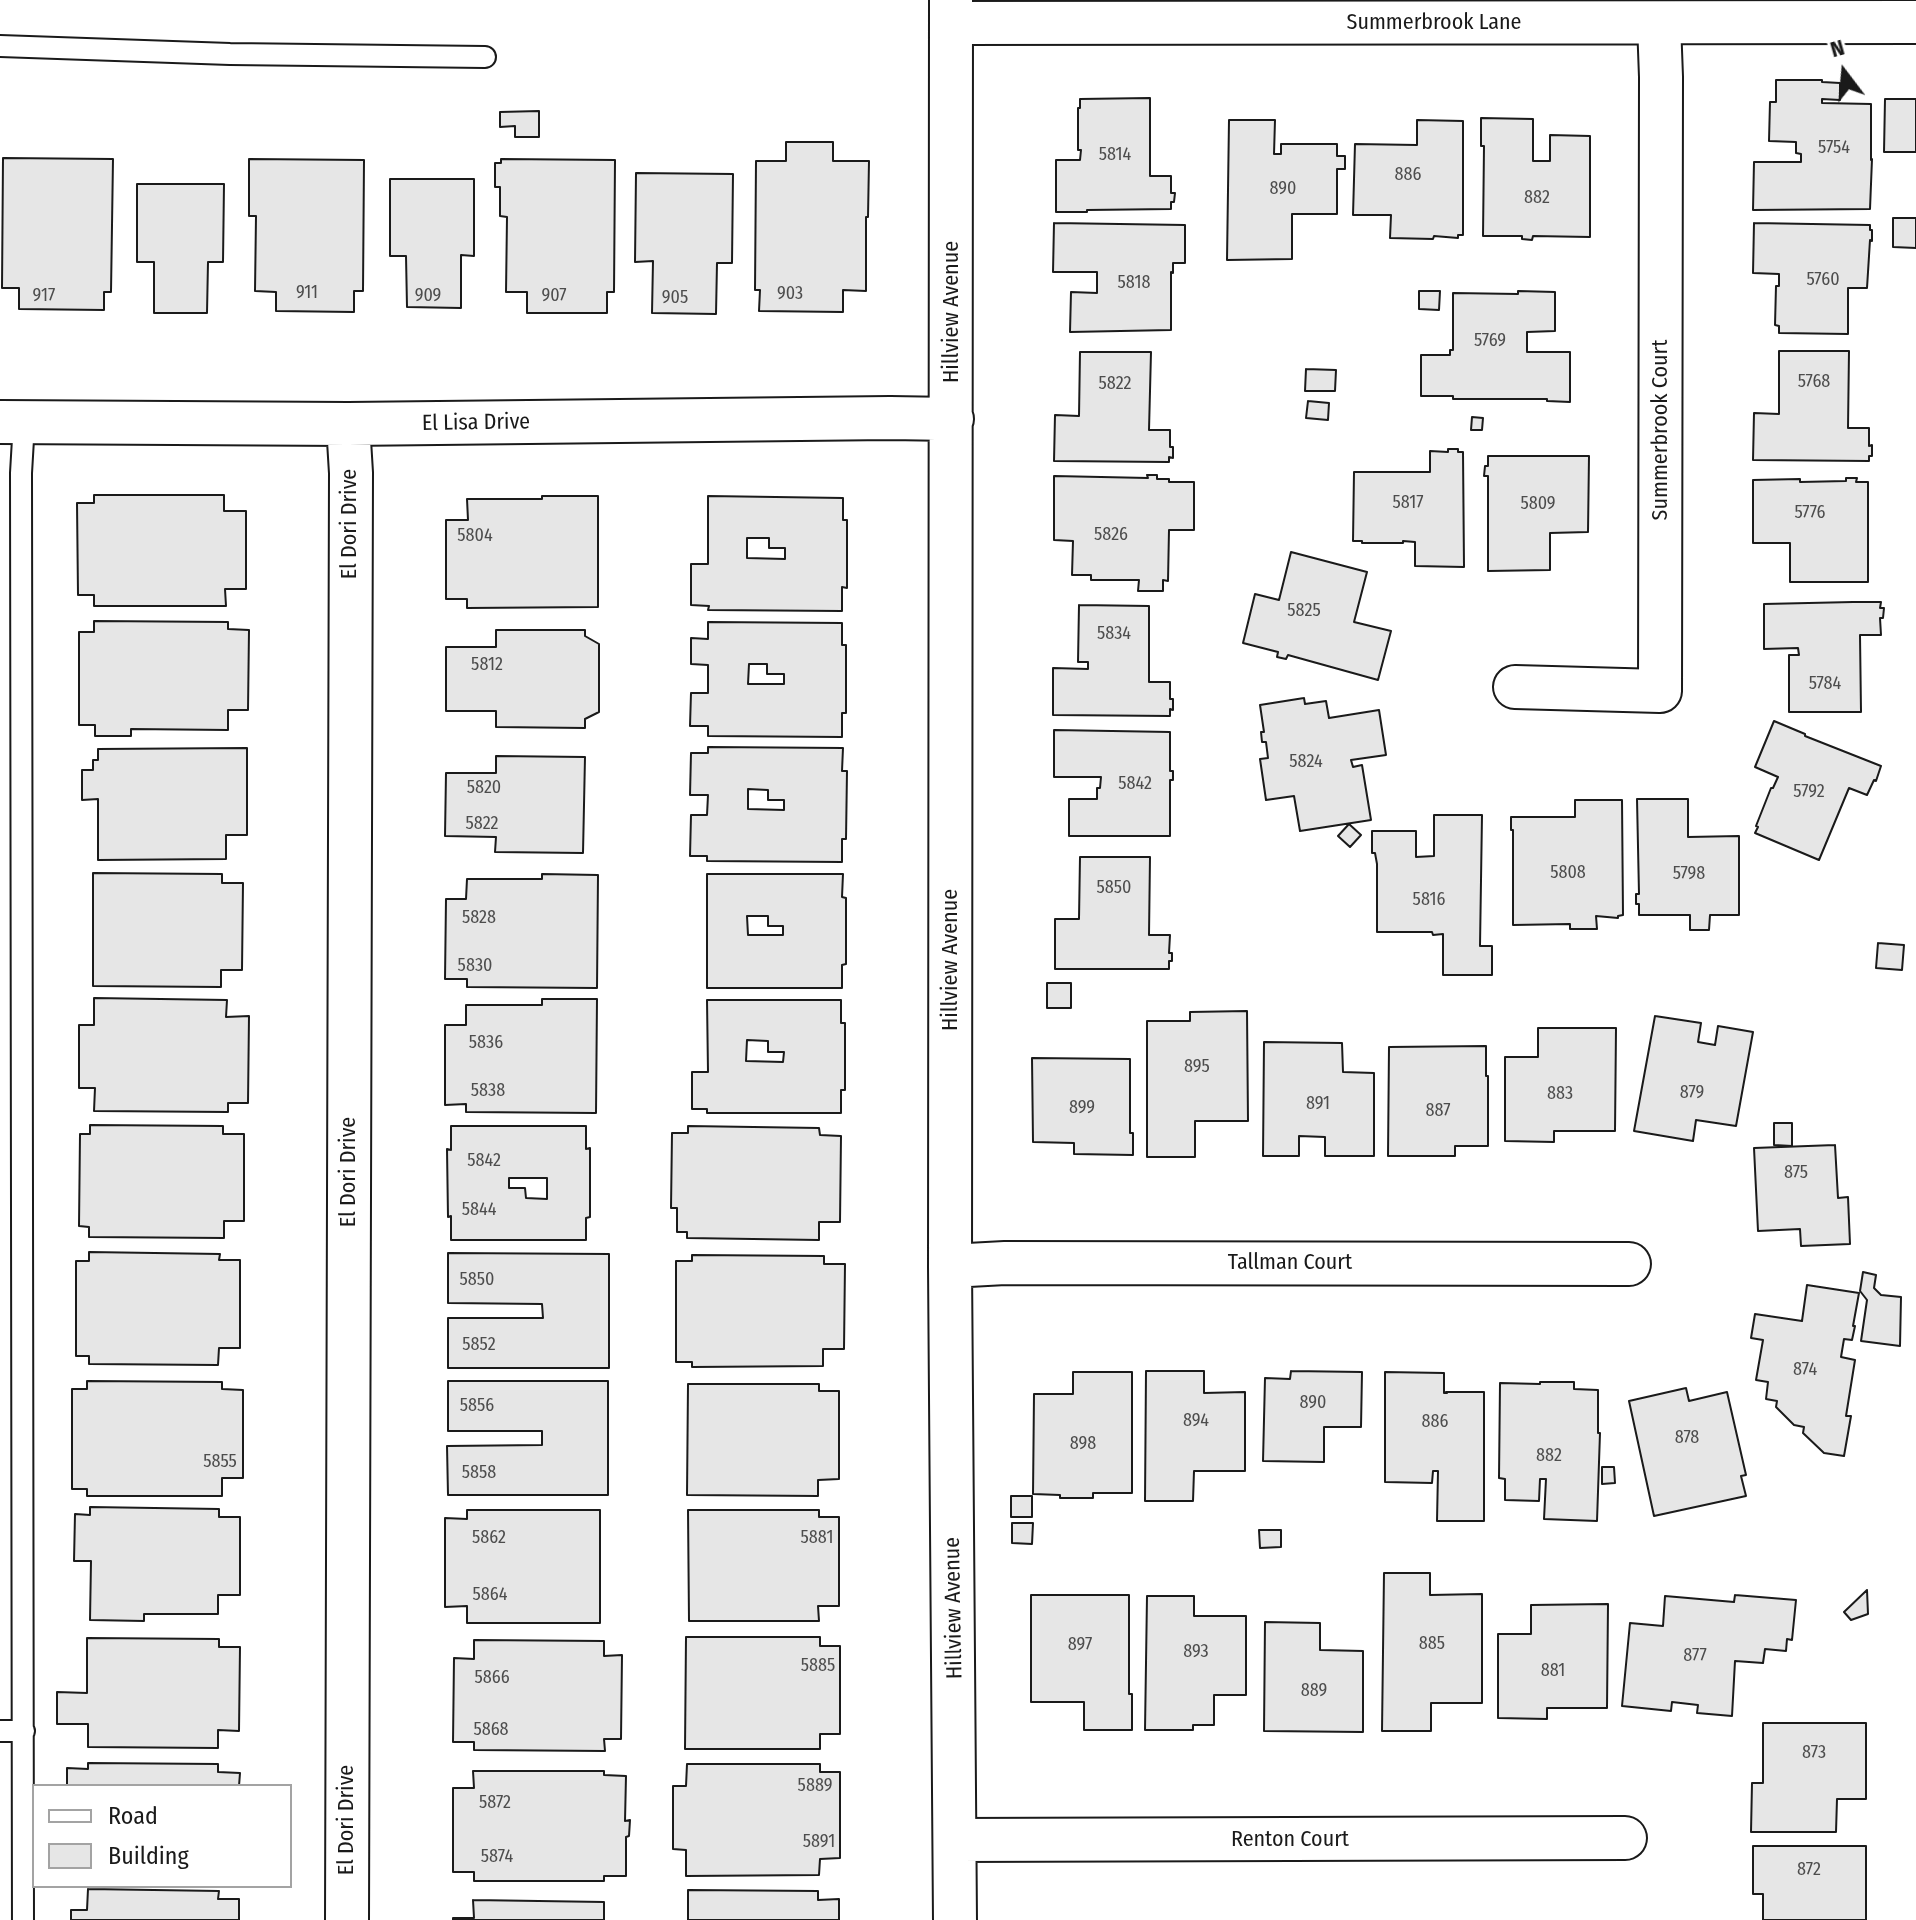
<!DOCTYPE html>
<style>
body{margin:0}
#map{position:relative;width:1916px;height:1920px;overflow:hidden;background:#fff;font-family:"Fira Sans Condensed",sans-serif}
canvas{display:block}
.legend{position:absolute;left:32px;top:1784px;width:260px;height:104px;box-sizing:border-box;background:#fff;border:2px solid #a3a3a3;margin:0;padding:10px 14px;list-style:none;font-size:24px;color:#1a1a1a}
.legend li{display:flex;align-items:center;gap:16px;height:40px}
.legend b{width:40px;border:2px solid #a3a3a3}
.north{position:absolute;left:1804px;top:32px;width:80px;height:80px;-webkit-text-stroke:6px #fff;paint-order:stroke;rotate:344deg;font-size:22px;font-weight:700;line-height:32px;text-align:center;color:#1a1a1a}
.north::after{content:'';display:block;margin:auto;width:28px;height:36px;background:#1a1a1a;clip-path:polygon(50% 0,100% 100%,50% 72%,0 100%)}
</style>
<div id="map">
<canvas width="1916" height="1920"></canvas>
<ul class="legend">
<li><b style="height:10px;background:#fff"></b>Road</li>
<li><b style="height:22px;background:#e6e6e6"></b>Building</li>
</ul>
<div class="north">N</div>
</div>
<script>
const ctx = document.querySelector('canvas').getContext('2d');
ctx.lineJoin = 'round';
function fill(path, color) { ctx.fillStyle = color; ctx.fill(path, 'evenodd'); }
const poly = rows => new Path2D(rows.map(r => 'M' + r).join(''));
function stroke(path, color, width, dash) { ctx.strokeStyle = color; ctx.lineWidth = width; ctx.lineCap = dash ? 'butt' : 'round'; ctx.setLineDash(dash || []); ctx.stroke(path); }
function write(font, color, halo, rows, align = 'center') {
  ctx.font = font + ' "Fira Sans Condensed",sans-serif'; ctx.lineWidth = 6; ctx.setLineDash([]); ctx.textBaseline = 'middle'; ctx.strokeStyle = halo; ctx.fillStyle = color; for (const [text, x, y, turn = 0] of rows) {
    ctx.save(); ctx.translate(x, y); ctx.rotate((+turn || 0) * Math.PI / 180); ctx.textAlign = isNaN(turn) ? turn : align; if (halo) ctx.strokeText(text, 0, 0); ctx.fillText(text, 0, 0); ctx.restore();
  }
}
const building = poly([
 [1776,80,1822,80,1822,82,1840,83,1840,100,1822,99,1822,103,1871,104,1871,160,1872,159,1870,209,1753,210,1754,162,1801,162,1801,154,1796,153,1796,142,1769,141,1770,102,1776,102,1776,80],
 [1150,98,1150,176,1171,176,1171,193,1175,193,1174,202,1171,202,1171,209,1087,210,1087,212,1056,212,1056,160,1080,160,1081,150,1078,150,1078,108,1080,108,1080,99,1150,98],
 [1885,99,1916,99,1916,152,1884,152,1885,99],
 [539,111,539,137,515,137,515,126,500,127,500,112,539,111],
 [1481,118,1533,119,1533,161,1550,161,1550,135,1590,136,1590,237,1533,236,1532,240,1522,239,1522,236,1483,236,1484,146,1481,146,1481,118],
 [1229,120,1275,120,1274,154,1281,154,1281,144,1337,144,1337,156,1345,156,1345,169,1337,169,1337,214,1292,214,1292,259,1227,260,1229,120],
 [1417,120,1463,121,1463,235,1458,235,1458,238,1434,236,1433,239,1390,238,1391,215,1353,215,1355,144,1417,145,1417,120],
 [786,142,833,142,833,161,869,161,868,217,866,217,866,291,843,290,843,312,759,311,760,290,755,290,756,161,786,161,786,142],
 [3,158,113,159,111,292,104,292,104,310,19,309,19,288,2,288,3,158],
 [249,159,364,160,363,291,354,291,354,312,276,311,276,292,255,291,256,216,249,216,249,159],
 [501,159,615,160,614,292,607,292,607,313,527,313,527,292,506,292,507,217,500,216,500,187,495,187,495,163,501,163,501,159],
 [636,173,733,174,732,263,717,263,716,314,652,313,653,261,635,262,636,173],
 [390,179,474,179,474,256,461,255,461,308,407,307,406,256,390,256,390,179],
 [137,184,224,184,223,262,208,262,207,313,154,313,154,262,137,262,137,184],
 [1893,218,1916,218,1916,248,1893,247,1893,218],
 [1054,223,1185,225,1185,263,1173,263,1173,273,1171,272,1171,330,1070,332,1071,292,1097,293,1097,272,1053,272,1054,223],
 [1754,223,1870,225,1870,230,1872,230,1872,241,1870,240,1867,288,1848,288,1848,334,1779,333,1779,326,1775,325,1776,286,1779,286,1779,274,1753,273,1754,223],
 [1419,291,1440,291,1439,310,1419,309,1419,291],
 [1518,291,1555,292,1555,331,1527,332,1527,352,1570,352,1570,402,1547,401,1547,399,1453,399,1453,396,1421,396,1421,355,1450,355,1450,350,1453,350,1453,293,1518,294,1518,291],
 [1779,351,1849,351,1848,428,1869,428,1869,446,1872,445,1872,456,1869,456,1869,461,1753,460,1754,413,1779,414,1779,351],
 [1080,352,1151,352,1149,430,1170,430,1170,447,1173,447,1173,458,1169,457,1169,462,1054,461,1055,415,1079,416,1080,352],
 [1306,369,1336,370,1335,391,1305,391,1306,369],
 [1308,401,1329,403,1328,420,1306,418,1308,401],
 [1472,417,1483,418,1482,430,1471,430,1472,417],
 [1448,449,1458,449,1458,452,1463,452,1464,567,1415,566,1415,542,1403,541,1403,543,1362,543,1362,541,1353,541,1354,472,1430,472,1430,451,1448,452,1448,449],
 [1488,456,1589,456,1588,532,1550,533,1550,570,1488,571,1488,476,1484,476,1485,466,1488,466,1488,456],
 [1147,475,1157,475,1157,479,1169,479,1169,482,1194,482,1194,530,1169,530,1168,581,1163,580,1163,591,1138,591,1139,580,1091,580,1091,575,1072,575,1073,541,1054,540,1054,476,1148,478,1147,475],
 [1846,478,1857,478,1856,482,1868,482,1868,582,1790,582,1790,543,1753,543,1753,480,1800,479,1800,482,1846,481,1846,478],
 [94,495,224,495,224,511,246,511,246,589,225,589,226,606,94,606,94,595,78,595,77,503,94,503,94,495],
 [542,496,598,496,598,607,467,608,467,599,446,599,446,520,468,520,467,499,542,499,542,496],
 [708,496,843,498,843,520,847,520,847,588,842,587,842,611,708,610,709,606,691,605,691,564,708,564,708,496],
 [747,538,769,538,769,548,785,548,785,559,747,558,747,538],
 [1291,552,1367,572,1354,622,1391,631,1378,680,1288,655,1286,659,1277,657,1278,652,1243,643,1255,594,1279,600,1291,552],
 [1853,602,1881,602,1880,608,1884,608,1883,618,1880,618,1881,635,1860,635,1861,712,1789,712,1789,655,1799,655,1798,648,1764,649,1764,604,1853,602],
 [1079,605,1149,606,1149,682,1170,682,1170,699,1173,699,1173,710,1170,709,1170,716,1053,715,1053,668,1088,669,1088,662,1078,662,1079,605],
 [94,621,228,622,228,629,249,630,248,710,228,710,228,730,131,729,131,736,95,736,95,725,79,725,79,632,94,632,94,621],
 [708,622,842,623,842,645,846,645,846,713,842,713,842,737,708,736,708,726,690,726,691,693,708,693,708,665,691,664,691,638,708,639,708,622],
 [749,664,767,664,767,674,784,674,784,684,748,684,749,664],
 [496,630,585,630,585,636,599,644,599,712,585,719,585,728,496,727,496,711,446,711,446,647,496,647,496,630],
 [1304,698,1305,704,1326,701,1329,718,1379,710,1386,755,1351,760,1353,767,1362,765,1371,820,1300,831,1294,796,1266,800,1260,759,1268,758,1266,742,1262,742,1261,732,1264,732,1260,705,1304,698],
 [1774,721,1805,734,1805,736,1881,766,1876,781,1874,780,1867,795,1849,788,1819,860,1755,833,1758,827,1756,826,1771,788,1773,788,1778,777,1755,767,1774,721],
 [1054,730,1170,732,1170,771,1173,771,1173,780,1170,780,1170,836,1069,836,1069,799,1097,799,1097,788,1100,788,1101,777,1054,777,1054,730],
 [708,747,843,748,842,771,847,771,846,839,842,839,842,862,707,861,707,856,690,856,691,815,707,815,708,795,690,795,691,753,708,753,708,747],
 [748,789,768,790,768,800,784,800,784,810,748,809,748,789],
 [247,748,247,835,226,835,226,859,98,860,98,799,82,800,82,770,93,770,93,760,98,760,98,749,247,748],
 [496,756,585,757,583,853,495,852,496,837,445,836,446,773,496,773,496,756],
 [1637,799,1688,799,1688,837,1739,836,1739,915,1710,915,1709,930,1690,930,1690,915,1639,915,1639,904,1636,904,1636,894,1639,894,1637,799],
 [1575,800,1622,800,1623,915,1618,916,1618,918,1596,916,1597,929,1570,929,1570,924,1513,925,1513,830,1511,830,1511,817,1575,817,1575,800],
 [1434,815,1482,815,1480,946,1492,946,1492,975,1443,975,1443,934,1433,935,1432,932,1377,932,1377,864,1375,853,1372,853,1372,831,1416,831,1416,857,1434,856,1434,815],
 [1349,824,1361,835,1350,847,1338,836,1349,824],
 [1080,857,1150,857,1149,935,1170,935,1169,953,1172,953,1172,961,1169,961,1169,969,1055,969,1055,919,1079,919,1080,857],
 [93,873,222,874,222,883,243,883,242,970,221,970,221,987,93,986,93,873],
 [542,874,598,875,597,988,467,987,467,979,445,979,446,899,466,899,467,879,542,879,542,874],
 [707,874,843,874,842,897,846,898,846,964,842,965,842,988,707,988,707,874],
 [747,916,768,916,768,926,783,926,783,935,748,935,747,916],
 [1878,943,1904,945,1902,970,1876,968,1878,943],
 [1047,983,1071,983,1071,1008,1047,1008,1047,983],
 [94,998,227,1000,226,1017,249,1016,248,1103,228,1103,228,1112,94,1111,95,1088,79,1088,79,1025,94,1025,94,998],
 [542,999,597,999,596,1113,466,1112,466,1104,445,1105,445,1025,466,1025,466,1005,542,1005,542,999],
 [707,1000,841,1000,841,1023,845,1023,845,1090,841,1090,841,1113,707,1113,707,1109,692,1109,692,1072,708,1072,707,1000],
 [747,1040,768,1041,768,1052,784,1052,783,1062,746,1061,747,1040],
 [1247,1011,1248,1121,1195,1121,1195,1157,1147,1157,1147,1021,1190,1021,1190,1012,1247,1011],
 [1655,1016,1701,1023,1698,1042,1715,1045,1718,1026,1753,1032,1736,1126,1696,1120,1693,1141,1634,1131,1655,1016],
 [1538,1028,1616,1028,1615,1131,1554,1131,1554,1142,1505,1141,1505,1057,1538,1057,1538,1028],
 [1264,1042,1342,1043,1343,1072,1374,1073,1374,1156,1325,1156,1325,1137,1299,1136,1299,1156,1263,1156,1264,1042],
 [1486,1046,1486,1076,1488,1076,1488,1146,1455,1146,1455,1156,1388,1156,1389,1047,1486,1046],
 [1032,1058,1130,1059,1130,1133,1133,1133,1133,1155,1074,1154,1074,1143,1033,1142,1032,1058],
 [1774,1123,1792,1123,1792,1146,1774,1145,1774,1123],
 [90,1125,223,1126,223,1134,244,1134,244,1221,224,1221,224,1238,89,1237,89,1227,79,1226,80,1134,90,1134,90,1125],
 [451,1126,586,1126,586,1149,590,1148,590,1217,586,1218,586,1240,451,1240,451,1216,448,1217,447,1149,451,1150,451,1126],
 [509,1178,547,1178,547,1199,526,1198,525,1188,509,1188,509,1178],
 [688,1126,819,1128,820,1135,841,1136,840,1222,819,1222,819,1240,687,1238,687,1232,677,1232,677,1208,671,1208,672,1133,688,1133,688,1126],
 [1835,1145,1838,1198,1848,1197,1850,1244,1801,1246,1800,1229,1758,1231,1754,1148,1835,1145],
 [89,1252,220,1254,219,1260,240,1260,240,1348,219,1348,218,1365,89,1364,89,1356,76,1356,76,1261,89,1261,89,1252],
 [448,1253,609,1254,609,1368,448,1368,448,1318,543,1318,542,1304,448,1303,448,1253],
 [692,1255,824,1256,824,1264,845,1264,844,1349,823,1349,823,1366,692,1367,692,1362,676,1362,676,1261,692,1261,692,1255],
 [1863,1272,1876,1275,1874,1288,1881,1295,1901,1297,1900,1346,1861,1341,1867,1300,1860,1291,1863,1272],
 [1807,1285,1859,1293,1853,1326,1855,1326,1852,1340,1844,1339,1841,1357,1855,1360,1846,1416,1851,1416,1844,1456,1824,1453,1803,1433,1804,1427,1794,1425,1776,1407,1777,1401,1766,1399,1768,1382,1756,1380,1763,1340,1751,1338,1755,1314,1802,1321,1807,1285],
 [1146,1371,1204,1371,1204,1393,1245,1392,1245,1471,1194,1471,1193,1501,1145,1501,1146,1371],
 [1291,1371,1362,1372,1361,1427,1324,1427,1324,1462,1263,1461,1265,1378,1290,1379,1291,1371],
 [1073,1372,1132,1372,1132,1493,1093,1493,1093,1498,1060,1498,1060,1495,1033,1494,1034,1394,1073,1394,1073,1372],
 [1385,1372,1444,1373,1444,1393,1447,1393,1446,1392,1484,1392,1484,1521,1437,1521,1438,1471,1433,1471,1432,1483,1385,1482,1385,1372],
 [87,1381,222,1382,222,1389,243,1390,243,1478,222,1478,222,1496,87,1496,87,1489,72,1489,72,1389,87,1389,87,1381],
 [448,1381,608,1381,608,1495,448,1495,447,1446,542,1445,542,1431,448,1431,448,1381],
 [1540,1382,1574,1382,1574,1389,1598,1390,1598,1433,1600,1433,1597,1521,1544,1519,1546,1479,1540,1479,1539,1501,1505,1500,1505,1479,1499,1478,1500,1383,1540,1384,1540,1382],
 [688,1384,819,1384,819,1391,839,1391,839,1479,818,1480,818,1496,687,1495,688,1384],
 [1686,1388,1689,1401,1727,1392,1746,1475,1741,1476,1746,1496,1654,1516,1629,1401,1686,1388],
 [1602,1467,1614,1467,1615,1483,1602,1484,1602,1467],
 [1011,1496,1032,1496,1032,1517,1011,1517,1011,1496],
 [90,1507,219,1509,219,1517,240,1517,240,1595,218,1595,218,1614,144,1614,144,1621,90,1620,91,1561,74,1561,75,1514,90,1515,90,1507],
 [467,1510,600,1510,600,1623,467,1623,467,1606,445,1607,445,1518,467,1519,467,1510],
 [688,1510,819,1510,819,1517,839,1517,839,1606,818,1606,819,1621,689,1621,688,1510],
 [1012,1523,1033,1523,1032,1544,1012,1543,1012,1523],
 [1259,1530,1281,1530,1281,1547,1260,1548,1259,1530],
 [1384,1573,1430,1573,1430,1595,1482,1594,1482,1703,1431,1703,1431,1731,1382,1731,1384,1573],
 [1867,1590,1868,1614,1851,1620,1844,1612,1867,1590],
 [1031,1595,1129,1595,1129,1694,1132,1694,1132,1730,1084,1730,1084,1702,1031,1702,1031,1595],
 [1735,1595,1796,1600,1792,1640,1787,1639,1786,1651,1765,1649,1763,1663,1735,1661,1732,1716,1697,1713,1698,1705,1672,1702,1671,1711,1622,1706,1630,1623,1663,1626,1665,1596,1734,1602,1735,1595],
 [1147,1596,1194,1596,1194,1616,1246,1616,1246,1695,1214,1695,1214,1725,1193,1725,1193,1730,1145,1730,1147,1596],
 [1608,1604,1607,1708,1547,1708,1547,1719,1498,1718,1498,1634,1531,1634,1531,1605,1608,1604],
 [1265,1622,1320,1623,1320,1650,1363,1651,1363,1732,1264,1731,1265,1622],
 [686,1637,820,1637,820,1646,840,1646,840,1734,820,1734,820,1749,685,1749,686,1637],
 [87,1638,219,1639,219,1647,240,1647,239,1731,218,1730,218,1748,88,1747,88,1724,57,1724,57,1692,87,1693,87,1638],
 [474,1640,604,1641,604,1656,622,1655,621,1739,604,1739,605,1751,474,1750,474,1742,453,1742,454,1658,474,1659,474,1640],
 [1763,1723,1866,1723,1866,1799,1837,1799,1836,1832,1751,1832,1752,1783,1763,1783,1763,1723],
 [88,1763,218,1764,218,1772,240,1773,239,1786,67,1786,67,1768,88,1769,88,1763],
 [687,1764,820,1764,820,1772,840,1772,840,1858,820,1859,819,1875,686,1876,686,1850,673,1849,673,1786,686,1786,687,1764],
 [473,1771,604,1771,604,1775,626,1776,625,1821,630,1820,629,1836,626,1837,626,1876,604,1876,604,1881,474,1881,474,1872,453,1872,453,1788,474,1788,473,1771],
 [1753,1846,1866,1846,1866,1920,1763,1920,1763,1894,1753,1894,1753,1846],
 [88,1889,219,1891,218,1899,239,1899,239,1920,71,1920,71,1910,87,1910,88,1889],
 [688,1890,818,1891,818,1900,839,1899,839,1920,688,1920,688,1890],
 [473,1900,604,1902,604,1920,453,1920,453,1918,474,1918,473,1900]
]);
fill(building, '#e6e6e6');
stroke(building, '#1a1a1a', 2);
const service = poly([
 [0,46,230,54,485,57],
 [0,1731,24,1731],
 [23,1920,21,473,24,422]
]);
const minor = poly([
 [951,0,950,1266,955,1920],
 [951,23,1916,22],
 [0,422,348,424,890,418,952,419],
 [1515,687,1660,691,1661,77,1659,23],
 [950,1266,1005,1263,1629,1264],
 [956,1840,1625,1838],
 [347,1920,351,473,348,424]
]);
stroke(service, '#1a1a1a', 24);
stroke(minor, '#1a1a1a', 46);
stroke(service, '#fff', 20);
stroke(minor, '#fff', 42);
write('18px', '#4d4d4d', null, [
 ["5754",1834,148],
 ["5814",1115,155],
 ["886",1408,175],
 ["890",1283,189],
 ["882",1537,198],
 ["5760",1823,280],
 ["5818",1134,283],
 ["911",307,293],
 ["903",790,294],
 ["917",44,296],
 ["909",428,296],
 ["907",554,296],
 ["905",675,298],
 ["5769",1490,341],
 ["5768",1814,382],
 ["5822",1115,384],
 ["5817",1408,503],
 ["5809",1538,504],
 ["5776",1810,513],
 ["5826",1111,535],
 ["5804",475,536],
 ["5825",1304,611],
 ["5834",1114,634],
 ["5812",487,665],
 ["5784",1825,684],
 ["5824",1306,762],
 ["5842",1135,784],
 ["5820",484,788],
 ["5792",1809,792],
 ["5822",482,824],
 ["5808",1568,873],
 ["5798",1689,874],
 ["5850",1114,888],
 ["5816",1429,900],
 ["5828",479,918],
 ["5830",475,966],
 ["5836",486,1043],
 ["895",1197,1067],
 ["5838",488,1091],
 ["879",1692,1093],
 ["883",1560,1094],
 ["891",1318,1104],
 ["899",1082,1108],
 ["887",1438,1111],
 ["5842",484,1161],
 ["875",1796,1173],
 ["5844",479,1210],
 ["5850",477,1280],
 ["5852",479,1345],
 ["874",1805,1370],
 ["890",1313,1403],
 ["5856",477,1406],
 ["894",1196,1421],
 ["886",1435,1422],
 ["878",1687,1438],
 ["898",1083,1444],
 ["882",1549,1456],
 ["5855",220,1462],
 ["5858",479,1473],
 ["5862",489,1538],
 ["5881",817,1538],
 ["5864",490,1595],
 ["885",1432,1644],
 ["897",1080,1645],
 ["893",1196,1652],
 ["877",1695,1656],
 ["5885",818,1666],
 ["881",1553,1671],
 ["5866",492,1678],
 ["889",1314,1691],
 ["5868",491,1730],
 ["873",1814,1753],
 ["5889",815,1786],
 ["5872",495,1803],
 ["5891",819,1842],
 ["5874",497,1857],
 ["872",1809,1870]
]);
write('22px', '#1a1a1a', '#fff', [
 ["Summerbrook Lane",1434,23],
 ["Hillview Avenue",952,312,-90],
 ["El Lisa Drive",476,423,-1],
 ["Summerbrook Court",1661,430,-90],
 ["El Dori Drive",350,524,-90],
 ["Hillview Avenue",951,960,-90],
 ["El Dori Drive",349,1172,-90],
 ["Tallman Court",1290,1263],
 ["Hillview Avenue",954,1608,-91],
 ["El Dori Drive",347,1820,-90],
 ["Renton Court",1290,1840]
]);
</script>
